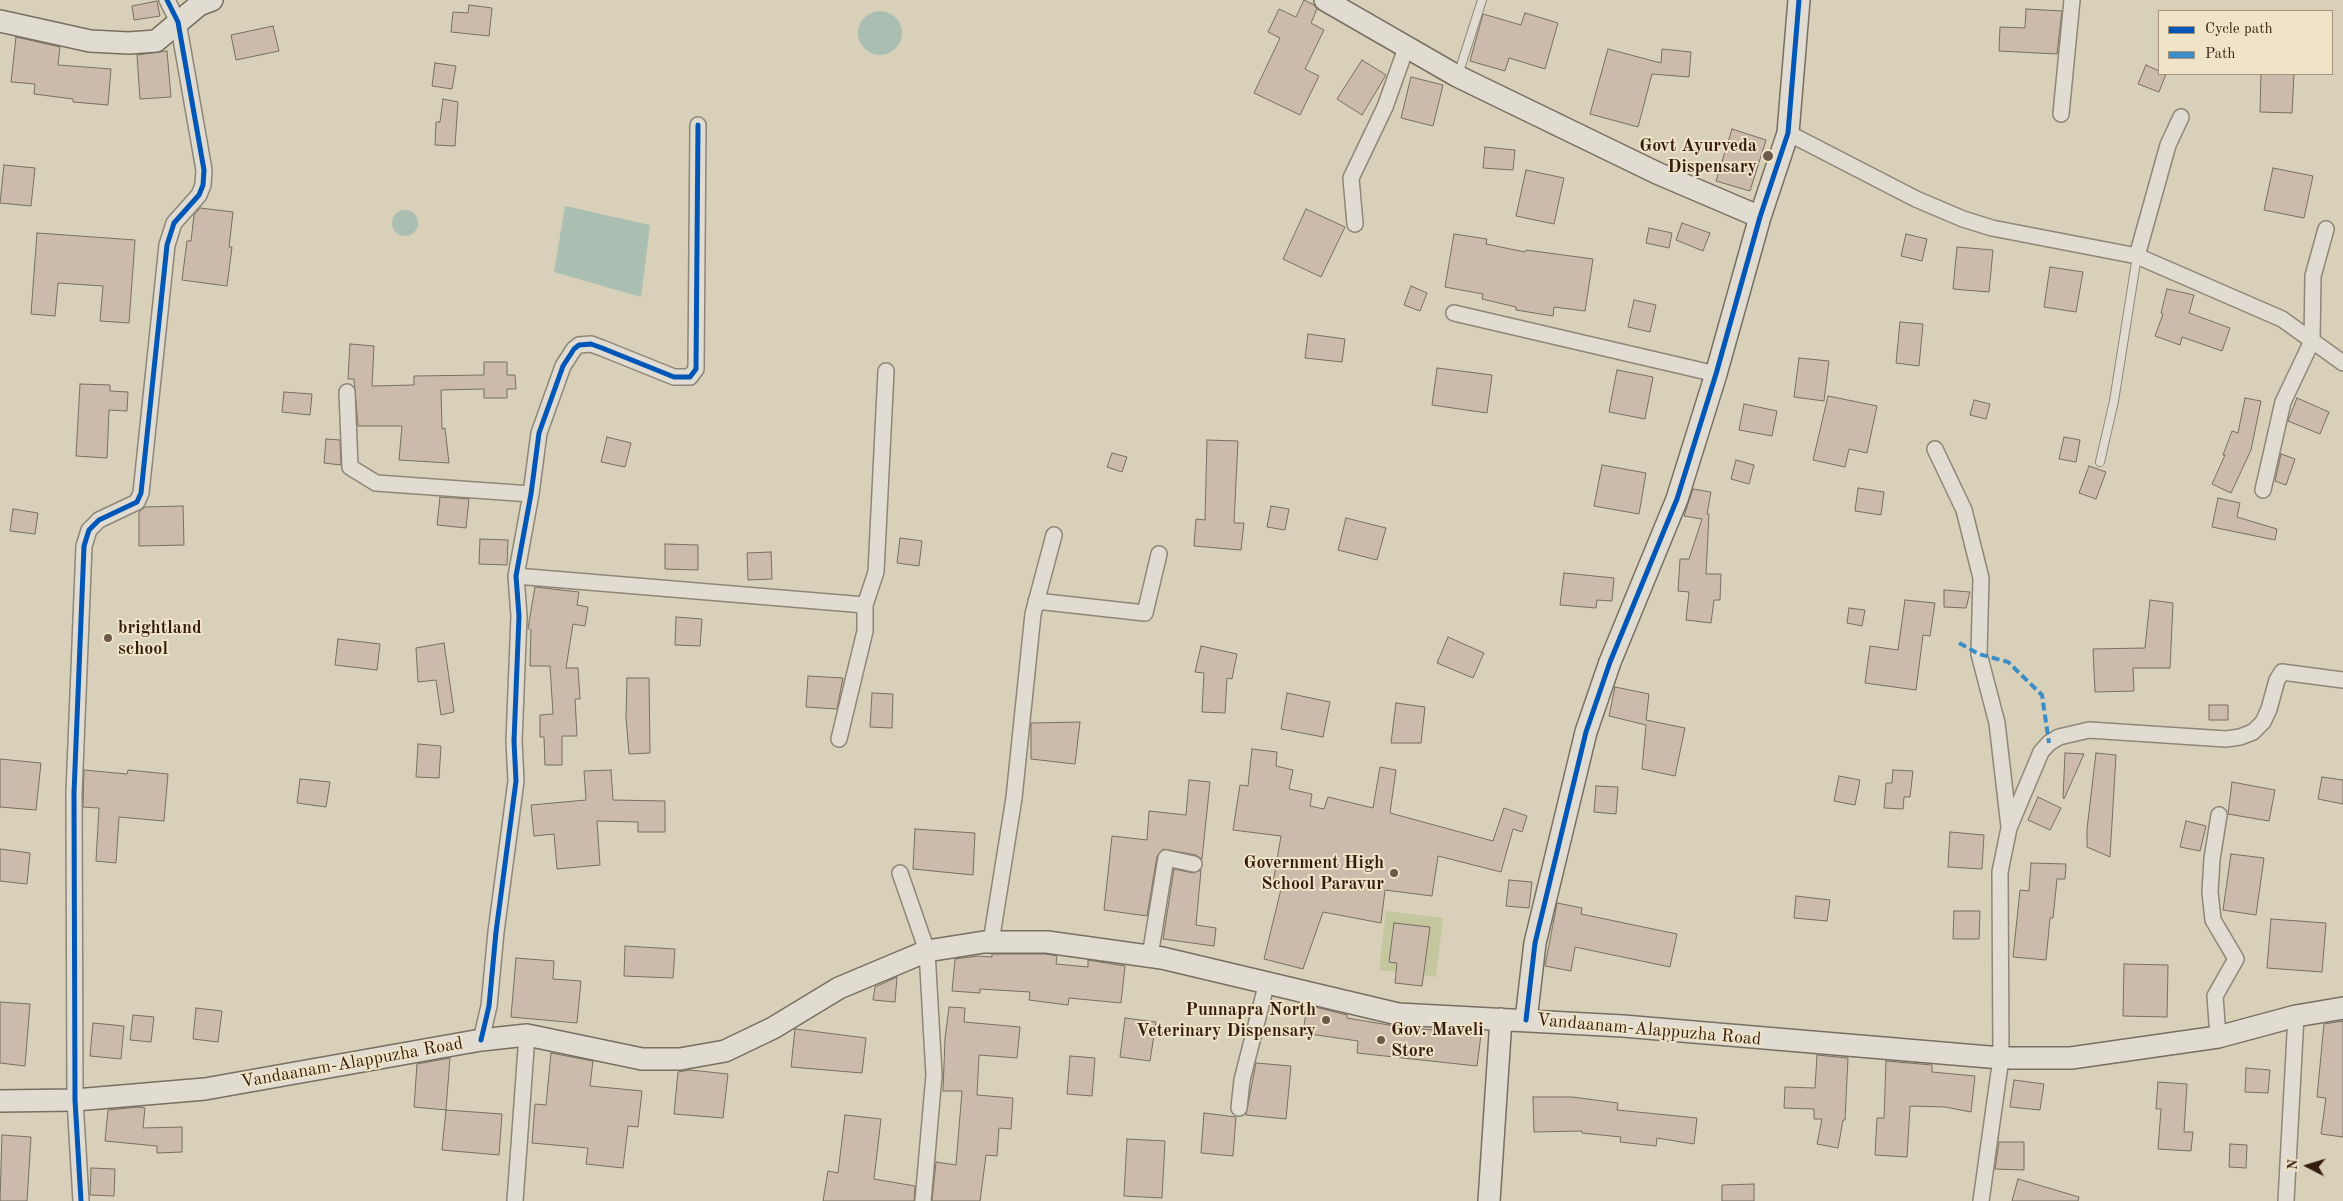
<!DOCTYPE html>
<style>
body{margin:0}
#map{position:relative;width:2343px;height:1201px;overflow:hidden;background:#d8d0b8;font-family:"Old Standard TT",serif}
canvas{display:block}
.legend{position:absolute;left:2158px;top:10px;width:175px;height:65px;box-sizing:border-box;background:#efe4c8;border:1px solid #a4947d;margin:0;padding:6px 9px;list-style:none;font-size:15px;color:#341b0d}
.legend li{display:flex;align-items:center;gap:10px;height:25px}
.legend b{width:25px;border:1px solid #a4947d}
.north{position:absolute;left:2283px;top:1141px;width:50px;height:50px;-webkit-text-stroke:4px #efe4c8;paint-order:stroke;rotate:275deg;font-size:14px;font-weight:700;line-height:20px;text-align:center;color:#341b0d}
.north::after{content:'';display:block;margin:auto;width:18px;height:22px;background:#341b0d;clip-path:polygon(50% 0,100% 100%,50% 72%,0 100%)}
</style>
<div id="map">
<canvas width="2343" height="1201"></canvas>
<ul class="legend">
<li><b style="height:6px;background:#0057b8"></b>Cycle path</li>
<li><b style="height:6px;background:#3d8dc7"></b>Path</li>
</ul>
<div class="north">N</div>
</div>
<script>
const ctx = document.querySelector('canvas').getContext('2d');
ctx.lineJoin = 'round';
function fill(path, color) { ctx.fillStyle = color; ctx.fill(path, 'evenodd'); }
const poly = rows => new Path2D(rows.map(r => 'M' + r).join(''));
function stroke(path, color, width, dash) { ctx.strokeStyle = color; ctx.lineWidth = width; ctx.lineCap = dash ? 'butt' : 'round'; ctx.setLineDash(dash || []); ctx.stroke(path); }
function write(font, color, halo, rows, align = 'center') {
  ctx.font = font + ' "Old Standard TT",serif'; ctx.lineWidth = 4; ctx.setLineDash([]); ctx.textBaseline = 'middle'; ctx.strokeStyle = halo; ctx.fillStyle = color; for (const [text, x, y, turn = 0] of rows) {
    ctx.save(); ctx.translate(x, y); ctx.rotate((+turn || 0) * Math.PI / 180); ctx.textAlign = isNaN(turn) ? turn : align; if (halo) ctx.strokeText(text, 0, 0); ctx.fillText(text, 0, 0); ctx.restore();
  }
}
fill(poly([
 [1386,911,1443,918,1436,977,1379,970]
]), '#c4c69e');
fill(poly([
 '858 33a22 22 0 1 1 44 0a22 22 0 1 1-44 0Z',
 [565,206,650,225,641,297,554,272],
 '392 223a13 13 0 1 1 26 0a13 13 0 1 1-26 0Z'
]), '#aabfb2');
const building = poly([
 [1304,0,1314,5,1317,9,1311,23,1324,30,1305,69,1319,76,1300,115,1254,93,1280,38,1268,32,1279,9,1296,17,1304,0],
 [157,1,160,16,134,20,132,6,157,1],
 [469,5,492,8,489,36,451,32,453,12,468,13,469,5],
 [2026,9,2062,11,2057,54,1999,51,2000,27,2025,28,2026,9],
 [1525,13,1558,23,1545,69,1509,58,1505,71,1470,61,1483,14,1521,25,1525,13],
 [273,26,279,51,236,60,231,35,273,26],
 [16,37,60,47,58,65,111,69,108,105,73,102,73,99,34,94,35,84,11,82,16,37],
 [1608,49,1661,63,1662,49,1691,52,1689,77,1652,74,1638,127,1590,114,1608,49],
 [167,51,171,97,140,99,137,55,167,51],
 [1362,60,1386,75,1362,115,1337,99,1362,60],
 [435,63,456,66,452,89,432,86,435,63],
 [2146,65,2159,71,2159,74,2166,74,2159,92,2138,84,2146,65],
 [2261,74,2294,74,2292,113,2260,112,2261,74],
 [1411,77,1443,85,1433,126,1401,118,1411,77],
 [443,99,458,102,455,146,435,145,436,122,440,122,443,99],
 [1732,129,1766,140,1750,191,1716,181,1732,129],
 [1485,147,1515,150,1513,170,1483,168,1485,147],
 [4,165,35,168,31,206,0,203,4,165],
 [2273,168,2313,176,2304,218,2264,210,2273,168],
 [1526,170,1564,178,1554,224,1516,216,1526,170],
 [200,208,233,212,229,247,232,247,227,286,182,280,187,241,191,241,194,215,200,208],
 [1306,209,1345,227,1321,277,1283,259,1306,209],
 [1682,223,1710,233,1703,251,1676,240,1682,223],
 [1649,228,1672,233,1669,248,1646,243,1649,228],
 [37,233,135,240,129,323,100,321,103,286,58,283,55,316,31,314,37,233],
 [1454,234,1487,239,1486,244,1525,252,1526,250,1593,259,1585,311,1554,307,1553,316,1516,310,1516,307,1482,299,1483,294,1445,287,1454,234],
 [1906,234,1927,239,1922,261,1901,256,1906,234],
 [1957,247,1993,250,1989,292,1953,289,1957,247],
 [2050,267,2083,272,2076,312,2044,307,2050,267],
 [1411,286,1427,293,1420,311,1404,305,1411,286],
 [2167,289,2194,295,2189,313,2230,328,2222,351,2182,337,2180,345,2155,336,2163,314,2161,313,2167,289],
 [1634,300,1656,305,1650,332,1628,327,1634,300],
 [1900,322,1923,324,1919,366,1896,363,1900,322],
 [1308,334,1345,339,1342,362,1305,358,1308,334],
 [350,344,374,346,372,386,414,385,414,376,484,375,484,362,507,362,507,375,515,375,516,389,507,389,507,398,484,398,484,389,441,390,442,429,445,428,449,463,399,460,402,426,358,426,354,379,348,379,350,344],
 [1799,358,1829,361,1824,401,1794,397,1799,358],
 [1437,368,1492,375,1487,413,1432,405,1437,368],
 [1617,370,1653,377,1645,419,1609,412,1617,370],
 [80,384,110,385,110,391,128,392,127,411,109,410,107,458,76,456,80,384],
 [284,392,312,394,310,415,282,412,284,392],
 [1828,396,1877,406,1867,453,1849,449,1845,467,1813,460,1828,396],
 [2245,398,2261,401,2251,450,2231,493,2212,484,2225,455,2223,455,2232,431,2238,433,2245,398],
 [2297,398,2329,412,2320,434,2288,421,2297,398],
 [1974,400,1990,404,1986,419,1970,415,1974,400],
 [1744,404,1777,411,1772,436,1739,430,1744,404],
 [607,437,631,443,625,467,601,462,607,437],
 [2064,437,2080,440,2076,462,2059,459,2064,437],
 [326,439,340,440,341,465,324,463,326,439],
 [1207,440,1238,441,1234,523,1244,523,1241,550,1194,546,1196,519,1205,520,1207,440],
 [1112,453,1127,457,1122,472,1107,467,1112,453],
 [2281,454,2295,459,2286,485,2275,481,2281,454],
 [1736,460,1754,465,1749,484,1731,479,1736,460],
 [1602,465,1646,473,1639,514,1594,506,1602,465],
 [2089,466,2106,472,2096,499,2079,493,2089,466],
 [1858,488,1884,492,1881,515,1855,511,1858,488],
 [1693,489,1711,492,1707,514,1709,514,1706,574,1721,574,1720,600,1714,600,1711,623,1686,620,1689,592,1678,591,1680,559,1689,559,1702,519,1684,516,1693,489],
 [440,497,469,499,466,528,437,525,440,497],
 [2218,498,2240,503,2237,517,2277,529,2275,540,2212,527,2218,498],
 [183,506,184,545,139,546,139,512,145,507,183,506],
 [1271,506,1289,509,1285,530,1267,527,1271,506],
 [13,509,38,513,35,534,10,531,13,509],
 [1346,518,1386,528,1377,560,1338,550,1346,518],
 [900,538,922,541,919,566,897,563,900,538],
 [480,539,508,540,507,565,479,564,480,539],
 [665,544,698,545,698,570,665,569,665,544],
 [771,552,772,579,748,580,747,553,771,552],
 [1564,573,1614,578,1612,601,1597,600,1596,608,1560,605,1564,573],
 [535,587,579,592,577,605,588,607,585,626,573,624,566,668,578,668,580,699,575,699,577,736,562,736,562,765,545,765,544,737,540,737,540,715,553,714,550,666,530,666,531,630,528,628,535,587],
 [1944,590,1970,592,1966,608,1944,607,1944,590],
 [1905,600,1935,603,1930,636,1923,635,1916,690,1865,683,1870,646,1898,650,1905,600],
 [2150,600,2173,603,2170,668,2133,668,2134,691,2095,692,2093,649,2145,648,2150,600],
 [1849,608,1865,610,1862,626,1847,623,1849,608],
 [676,617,702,619,700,646,675,645,676,617],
 [1448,637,1484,653,1473,678,1437,663,1448,637],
 [338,639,380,644,377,670,335,665,338,639],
 [444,643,454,712,441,715,436,680,418,682,416,648,444,643],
 [1201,646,1237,654,1232,679,1227,678,1225,713,1202,712,1204,673,1195,672,1201,646],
 [808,676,843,678,837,709,806,707,808,676],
 [627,678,649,678,650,753,629,754,626,718,627,678],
 [1615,687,1649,694,1646,720,1685,728,1675,776,1642,769,1646,725,1609,716,1615,687],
 [872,693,893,694,892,728,870,727,872,693],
 [1287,693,1330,702,1323,737,1281,729,1287,693],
 [1396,703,1425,707,1421,743,1391,743,1396,703],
 [2209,705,2228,705,2228,720,2209,720,2209,705],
 [1080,722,1075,764,1031,759,1031,723,1080,722],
 [418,744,441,746,439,778,416,777,418,744],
 [1252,749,1277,752,1276,766,1293,770,1289,789,1312,794,1310,806,1324,809,1328,797,1373,808,1380,767,1396,770,1390,813,1493,841,1504,808,1527,816,1522,832,1513,829,1501,872,1438,856,1432,896,1385,890,1381,923,1323,912,1303,969,1264,959,1282,885,1273,883,1281,836,1233,830,1240,785,1248,786,1252,749],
 [2065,753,2084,754,2064,799,2063,798,2065,753],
 [2096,753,2116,755,2110,857,2087,847,2087,829,2096,753],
 [0,759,41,763,36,810,0,807,0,759],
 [84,770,127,774,128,770,168,774,164,821,119,817,116,863,96,861,99,808,83,807,84,770],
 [611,770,613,800,665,801,665,832,638,832,638,822,597,821,600,865,557,869,554,834,534,836,531,805,586,800,584,771,611,770],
 [1893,770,1913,771,1910,797,1904,797,1903,809,1884,808,1886,783,1892,783,1893,770],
 [1839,776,1860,780,1855,805,1834,801,1839,776],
 [2322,777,2343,780,2343,804,2318,799,2322,777],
 [300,779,330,782,326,807,297,803,300,779],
 [1189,780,1210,782,1202,859,1196,855,1163,849,1157,856,1147,916,1104,910,1112,836,1147,840,1149,811,1186,815,1189,780],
 [2232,782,2275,790,2269,821,2228,814,2232,782],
 [1596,786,1618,787,1616,814,1594,812,1596,786],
 [2038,797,2061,808,2050,830,2028,820,2038,797],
 [2186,821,2206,826,2200,851,2180,847,2186,821],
 [915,829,975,833,973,875,913,869,915,829],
 [1950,832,1984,835,1982,869,1948,867,1950,832],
 [0,849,30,853,27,884,0,881,0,849],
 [2231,854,2264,858,2256,915,2223,910,2231,854],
 [2031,863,2066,864,2065,879,2057,879,2053,918,2050,918,2046,960,2013,957,2020,890,2029,891,2031,863],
 [1174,869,1193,873,1201,870,1196,925,1216,928,1214,946,1163,939,1174,869],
 [1509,880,1532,882,1529,908,1506,906,1509,880],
 [1796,896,1830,900,1827,921,1794,918,1796,896],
 [1557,903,1582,908,1581,914,1677,934,1670,967,1575,947,1571,971,1545,966,1557,903],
 [1954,911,1980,911,1979,939,1953,939,1954,911],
 [2271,919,2326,923,2322,972,2267,968,2271,919],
 [1394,923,1430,927,1422,986,1395,983,1397,963,1389,962,1394,923],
 [625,946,675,949,673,978,624,976,625,946],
 [992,954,1046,954,1057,956,1056,964,1088,967,1088,960,1125,966,1121,1003,1069,998,1068,1005,1029,1000,1030,992,980,989,980,993,952,991,955,959,978,956,992,957,992,954],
 [516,958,554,961,553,979,581,981,577,1023,511,1017,516,958],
 [2124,964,2168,965,2167,1017,2123,1016,2124,964],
 [897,977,895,1002,873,1000,875,987,897,977],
 [0,1002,30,1004,25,1066,0,1063,0,1002],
 [1307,1005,1347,1015,1347,1018,1395,1026,1481,1035,1477,1066,1357,1053,1358,1041,1303,1033,1307,1005],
 [949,1007,965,1008,964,1022,1020,1027,1017,1058,979,1055,977,1095,1013,1098,1011,1129,999,1128,997,1156,986,1155,980,1201,932,1201,936,1162,956,1165,962,1091,943,1091,945,1039,949,1007],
 [196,1008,222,1011,218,1042,193,1039,196,1008],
 [133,1015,154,1017,151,1042,130,1040,133,1015],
 [1125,1018,1156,1022,1150,1061,1120,1057,1125,1018],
 [2343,1021,2343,1137,2321,1134,2326,1098,2317,1097,2324,1024,2343,1021],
 [93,1023,124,1026,121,1059,90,1056,93,1023],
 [795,1029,866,1038,862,1073,791,1067,795,1029],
 [551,1053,593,1061,590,1086,642,1091,638,1127,628,1126,623,1168,586,1164,588,1148,532,1143,535,1104,546,1105,551,1053],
 [1817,1055,1848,1058,1845,1120,1843,1120,1838,1148,1817,1144,1822,1119,1814,1119,1814,1109,1784,1108,1785,1087,1815,1088,1817,1055],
 [1070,1056,1095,1058,1092,1096,1067,1094,1070,1056],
 [450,1058,446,1110,414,1107,417,1064,450,1058],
 [1886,1061,1932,1065,1932,1072,1975,1076,1971,1112,1945,1107,1910,1106,1907,1157,1875,1155,1877,1118,1884,1118,1886,1061],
 [1256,1063,1291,1066,1286,1119,1246,1115,1256,1063],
 [2246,1068,2270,1070,2268,1093,2245,1092,2246,1068],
 [690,1070,728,1074,723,1118,674,1114,678,1072,690,1070],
 [2014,1080,2044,1084,2040,1110,2010,1107,2014,1080],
 [2158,1082,2187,1084,2184,1132,2193,1132,2191,1151,2158,1149,2161,1109,2156,1109,2158,1082],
 [1533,1097,1572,1097,1618,1103,1617,1110,1697,1118,1694,1144,1657,1138,1656,1146,1620,1142,1621,1137,1582,1133,1582,1131,1534,1132,1533,1097],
 [139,1107,145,1108,143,1128,182,1127,182,1152,157,1153,157,1146,105,1141,108,1110,139,1107],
 [446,1110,502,1114,499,1155,442,1150,446,1110],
 [1204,1113,1236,1117,1233,1156,1201,1153,1204,1113],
 [845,1115,881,1119,874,1179,915,1186,914,1201,823,1201,828,1171,838,1173,845,1115],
 [2,1135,31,1137,27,1201,0,1201,2,1135],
 [1127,1139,1165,1141,1162,1198,1124,1196,1127,1139],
 [1999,1142,2024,1142,2024,1170,1995,1169,1999,1142],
 [2230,1144,2247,1145,2246,1168,2229,1167,2230,1144],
 [91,1168,115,1169,114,1196,90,1195,91,1168],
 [2018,1179,2079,1197,2078,1201,2012,1201,2018,1179],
 [1754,1184,1754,1201,1722,1201,1722,1185,1754,1184]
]);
fill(building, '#ccbbab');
stroke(building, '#776f61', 1);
const lane = poly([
 [1458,75,1482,0],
 [2100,462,2114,401,2137,256]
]);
const street = poly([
 [2061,114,2072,0],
 [1788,133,1916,199,1963,219,1992,228,2137,256,2282,319,2343,363],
 [1355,224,1351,178,1385,107,1406,48],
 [2137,256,2168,145,2181,117],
 [1454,313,1716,374],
 [347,392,350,467,376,483,531,494],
 [1935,449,1964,510,1981,578,1979,654,1997,723,2009,827],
 [2263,490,2283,402,2312,341,2313,276,2326,229],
 [516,576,865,605],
 [1036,601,1145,613,1159,554],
 [839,739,865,631,865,605,876,572,886,371],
 [900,873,927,951,934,1075,923,1201],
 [991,942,1014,798,1033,614,1054,535],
 [1150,956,1166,858,1194,864],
 [2218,1037,2215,996,2236,959,2213,920,2210,892,2212,859,2219,815],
 [481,1040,489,1006,496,932,516,781,514,741,519,616,516,576,531,494,539,433,563,366,574,349,579,345,591,344,602,348,674,377,690,377,696,369,698,125],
 [1239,1108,1242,1080,1267,982],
 [81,1201,75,1100,74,793,84,546,89,530,99,520,137,502,141,493,167,245,174,223,199,195,203,185,204,170,178,22,167,0],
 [515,1201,527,1035],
 [1981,1201,2001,1058,2000,872,2009,828,2041,752,2049,743,2059,737,2089,730,2226,739,2240,737,2253,732,2263,722,2269,709,2277,680,2282,672,2343,680],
 [2286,1201,2296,1016]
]);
const secondary = poly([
 [1325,0,1457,76,1657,173,1760,217],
 [0,21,90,41,129,43,156,41,199,5,212,0],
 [1526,1020,1535,943,1586,732,1610,662,1677,499,1716,374,1760,217,1788,133,1799,0],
 [0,1101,75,1100,205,1089,481,1040,527,1035,642,1059,680,1059,725,1051,773,1028,839,988,927,951,984,942,1047,942,1162,958,1398,1014,1623,1026,2001,1058,2071,1058,2218,1037,2296,1016,2343,1008],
 [1489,1201,1501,1019]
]);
stroke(lane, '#8e8677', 10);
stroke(street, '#8e8677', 18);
stroke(secondary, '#776f61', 24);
stroke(lane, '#e0dcd1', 8);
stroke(street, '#e0dcd1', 15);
stroke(secondary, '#e0dcd1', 21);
stroke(poly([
 [1959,643,1979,654,2008,662,2042,695,2049,743]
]), '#3d8dc7', 4, [8, 4]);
stroke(poly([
 [1526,1020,1535,943,1586,732,1610,662,1677,499,1716,374,1760,217,1788,133,1799,0],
 [481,1040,489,1006,496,932,516,781,514,741,519,616,516,576,531,494,539,433,563,366,574,349,579,345,591,344,602,348,674,377,690,377,696,369,698,125],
 [81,1201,75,1100,74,793,84,546,89,530,99,520,137,502,141,493,167,245,174,223,199,195,203,185,204,170,178,22,167,0]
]), '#0057b8', 5);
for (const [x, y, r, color] of [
 [1768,156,6,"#6d5a49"],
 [108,638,5,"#6d5a49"],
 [1394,873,5,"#6d5a49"],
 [1326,1020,5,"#6d5a49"],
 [1381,1040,5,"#6d5a49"]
]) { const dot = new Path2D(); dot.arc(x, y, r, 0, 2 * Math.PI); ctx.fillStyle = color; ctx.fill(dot); stroke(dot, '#efe4c8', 2); }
write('bold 18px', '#341b0d', '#efe4c8', [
 ["Govt Ayurveda",1757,146],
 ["Dispensary",1757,167],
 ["brightland",118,628,"left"],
 ["school",118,649,"left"],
 ["Government High",1384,863],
 ["School Paravur",1384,884],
 ["Punnapra North",1316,1010],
 ["Veterinary Dispensary",1316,1031],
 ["Gov. Maveli",1391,1030,"left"],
 ["Store",1391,1051,"left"]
], 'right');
write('18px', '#341b0d', '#efe4c8', [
 ["Vandaanam-Alappuzha Road",1649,1030,5],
 ["Vandaanam-Alappuzha Road",352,1063,-10]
]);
</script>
